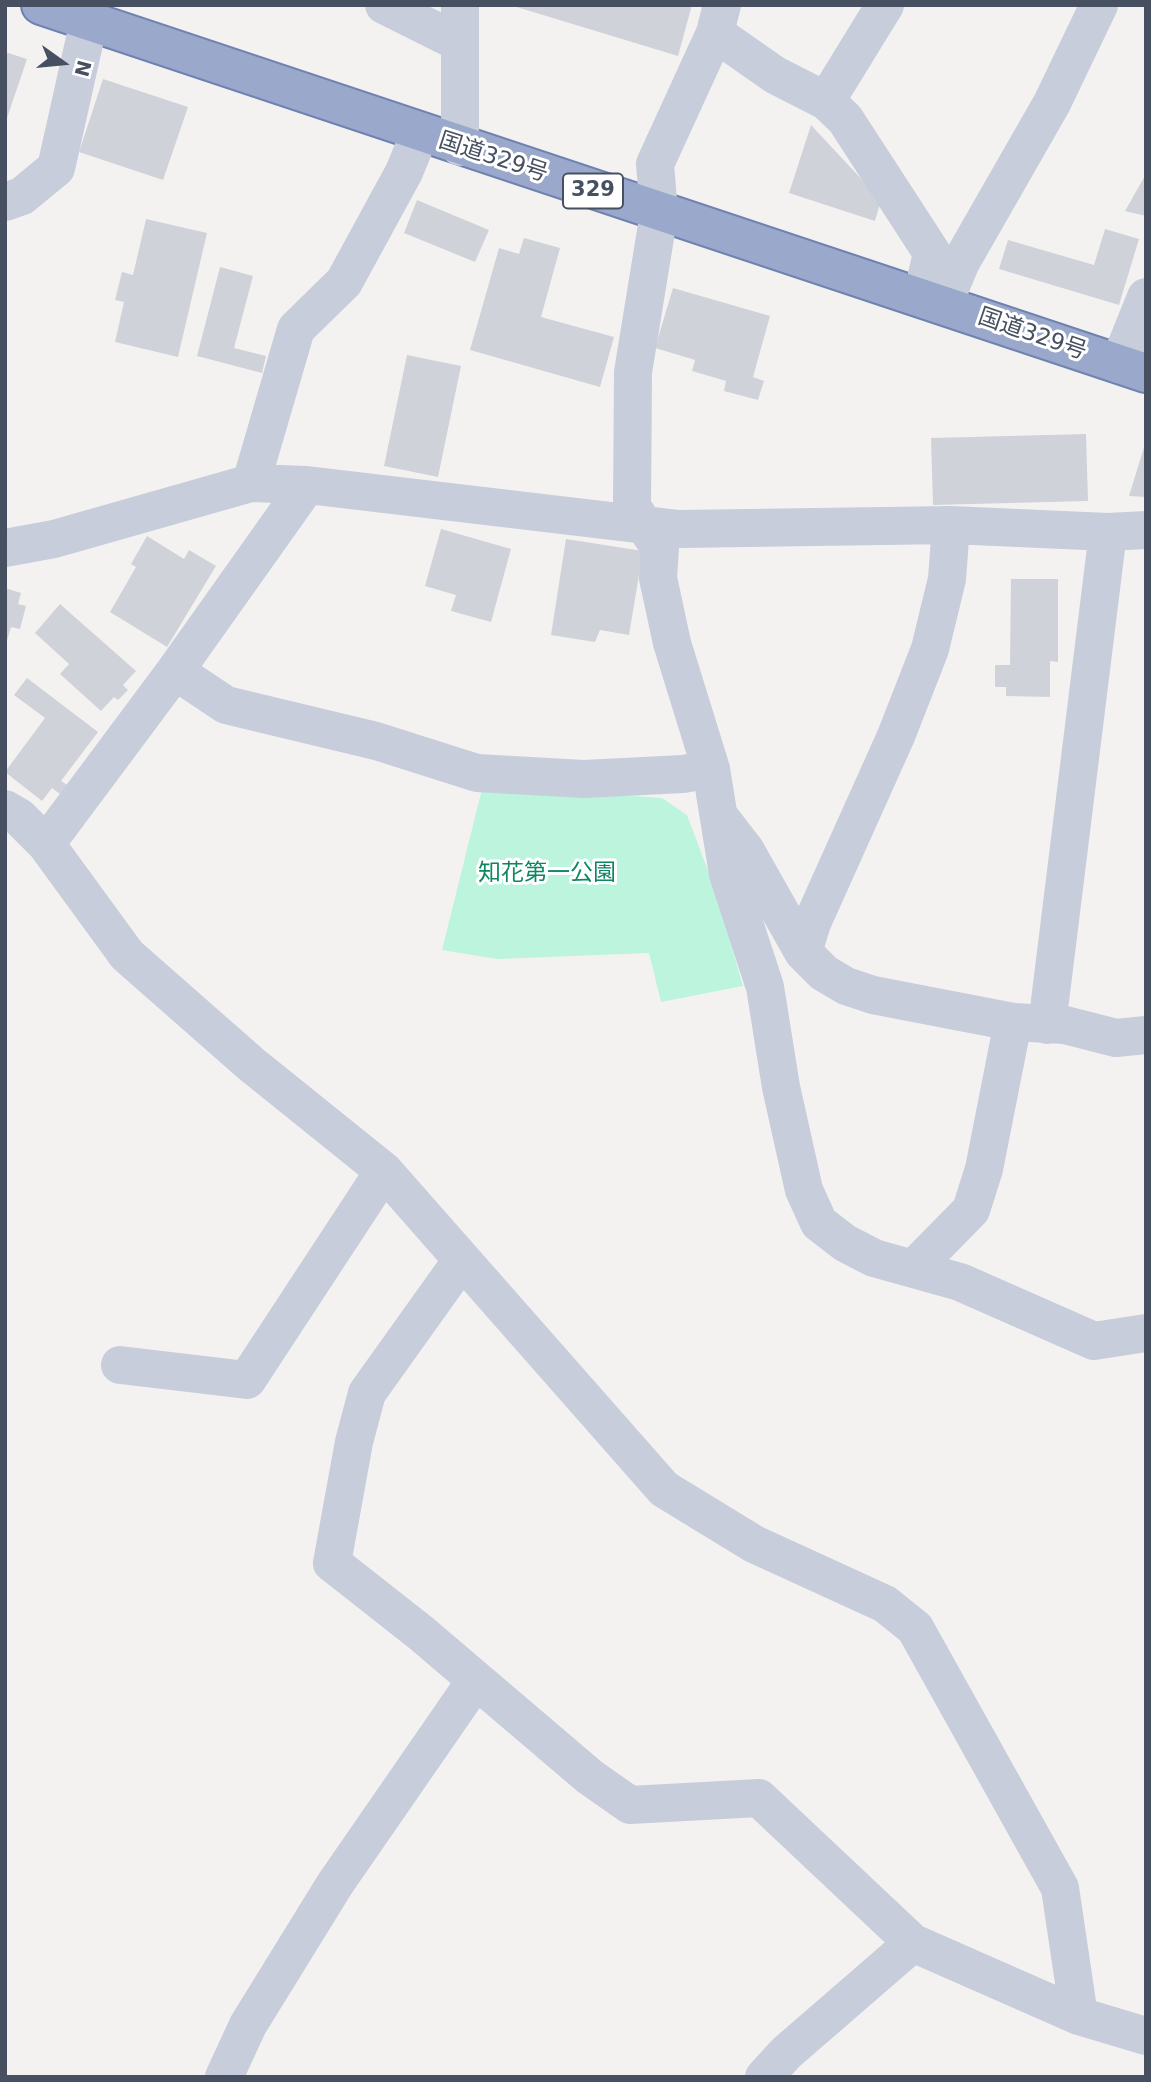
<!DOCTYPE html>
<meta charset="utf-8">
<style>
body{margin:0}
#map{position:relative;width:1151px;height:2082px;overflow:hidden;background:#f4f2f1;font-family:"DejaVu Sans",sans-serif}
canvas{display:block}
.frame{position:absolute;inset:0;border:7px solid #475061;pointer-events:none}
.north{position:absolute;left:28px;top:28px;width:70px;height:70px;-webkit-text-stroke:5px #fff;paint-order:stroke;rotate:105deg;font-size:19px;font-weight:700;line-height:28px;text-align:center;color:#475061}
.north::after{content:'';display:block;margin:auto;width:24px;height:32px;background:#475061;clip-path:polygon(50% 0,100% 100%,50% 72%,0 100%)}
</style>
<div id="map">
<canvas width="1151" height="2082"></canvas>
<div class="frame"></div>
<div class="north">N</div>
</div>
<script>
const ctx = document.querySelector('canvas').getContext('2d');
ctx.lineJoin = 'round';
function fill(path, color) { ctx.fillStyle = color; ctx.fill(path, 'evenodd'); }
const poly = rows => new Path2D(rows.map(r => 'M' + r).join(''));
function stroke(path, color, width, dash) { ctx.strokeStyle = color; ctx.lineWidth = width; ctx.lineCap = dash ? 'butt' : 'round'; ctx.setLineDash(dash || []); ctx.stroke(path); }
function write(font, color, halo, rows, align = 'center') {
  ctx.font = font + ' "DejaVu Sans","Noto Sans JP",sans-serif'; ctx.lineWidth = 6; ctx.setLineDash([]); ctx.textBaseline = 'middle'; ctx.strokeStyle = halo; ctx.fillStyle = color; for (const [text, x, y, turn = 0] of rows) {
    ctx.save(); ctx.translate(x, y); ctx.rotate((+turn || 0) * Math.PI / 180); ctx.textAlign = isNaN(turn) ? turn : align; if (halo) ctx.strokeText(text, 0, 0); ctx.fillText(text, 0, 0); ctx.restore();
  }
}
fill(poly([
 [483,785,662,798,687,815,715,889,743,986,661,1002,649,953,497,959,442,950]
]), '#bdf4dd');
fill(poly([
 [510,5,692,5,678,56],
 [5,52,27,59,6,121,5,121],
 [103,79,188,107,163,180,79,152],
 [811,125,881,200,875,221,789,193],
 [1146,174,1146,216,1125,211],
 [417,200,489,230,475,262,404,233],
 [146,219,207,233,178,357,115,342,124,302,115,300,122,272,133,275],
 [1105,229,1139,239,1119,305,999,269,1008,240,1094,265],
 [524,238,560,248,541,317,614,337,600,387,470,350,499,248,519,254],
 [220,267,253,276,234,348,266,356,262,373,197,356],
 [673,288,770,316,753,377,764,381,758,400,724,391,726,381,692,371,695,360,655,348],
 [407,355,461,366,438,477,384,466],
 [1086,434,1088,501,933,505,931,438],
 [1145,444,1146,497,1129,496],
 [441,529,511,549,491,622,451,611,456,595,425,586],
 [147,536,184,559,189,550,216,566,167,647,110,612,136,567,131,564],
 [566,539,643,551,629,635,600,630,595,642,551,635],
 [1011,579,1058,579,1058,662,1050,661,1050,697,1006,696,1006,687,995,687,995,665,1010,665],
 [5,588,21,593,18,604,26,606,20,629,11,627,6,644],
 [60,604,136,671,123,685,128,690,118,700,114,697,101,711,60,674,69,664,35,633],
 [27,678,98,732,61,781,67,785,60,794,52,788,42,801,5,772,45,718,14,695]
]), '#d0d2d9');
const trunk = poly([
 [41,5,1146,373]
]);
stroke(trunk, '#7082b0', 42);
stroke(poly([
 [384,5,460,43],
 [460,5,460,147],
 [722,5,715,33,655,164,659,213,633,372,632,507,660,548,658,578,672,643,711,769,728,874,765,987,781,1087,804,1190,819,1223,845,1243,874,1258,960,1282,1094,1341,1146,1333],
 [715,33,775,75,826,101,845,119,932,253,922,297],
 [826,101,885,5],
 [5,202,22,196,56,168,89,21],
 [943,305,961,262,1052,103,1099,5],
 [1119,364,1146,297],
 [251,483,296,329,344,282,404,172,420,133],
 [5,548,54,539,251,483,307,485,679,529,951,525,1108,532,1146,530],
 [175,671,226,705,376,741,477,773,584,779,683,774,711,769],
 [5,809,19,817,46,844,127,955,251,1064,384,1171,664,1489,754,1544,885,1604,915,1628,1060,1888,1079,2016],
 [722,820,746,851,803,952,824,973,846,986,873,995,1013,1022,1065,1025,1116,1038,1146,1035],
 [46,844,175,671,307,485],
 [803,952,812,923,896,736,930,649,947,579,951,525],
 [1047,1025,1108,532],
 [462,1260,367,1393,354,1442,332,1563,421,1633,590,1777,630,1805,759,1798,913,1943],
 [914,1268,971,1210,984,1169,1013,1022],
 [120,1365,247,1380,384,1171],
 [224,2077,248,2025,335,1884,476,1680],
 [764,2077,786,2053,913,1943,1079,2016,1146,2036]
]), '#c7cdda', 38);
stroke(trunk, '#9aa9cb', 38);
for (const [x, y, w] of [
 [593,191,60]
]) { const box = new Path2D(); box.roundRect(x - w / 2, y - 17.5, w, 35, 5); ctx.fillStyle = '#fff'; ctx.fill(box); stroke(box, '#475061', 2); }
write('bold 21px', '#475061', null, [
 ["329",593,191]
]);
write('23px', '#475061', '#fff', [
 ["国道329号",493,158,18],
 ["国道329号",1032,335,19]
]);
write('23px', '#0e8661', '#fff', [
 ["知花第一公園",547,874]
]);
</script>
